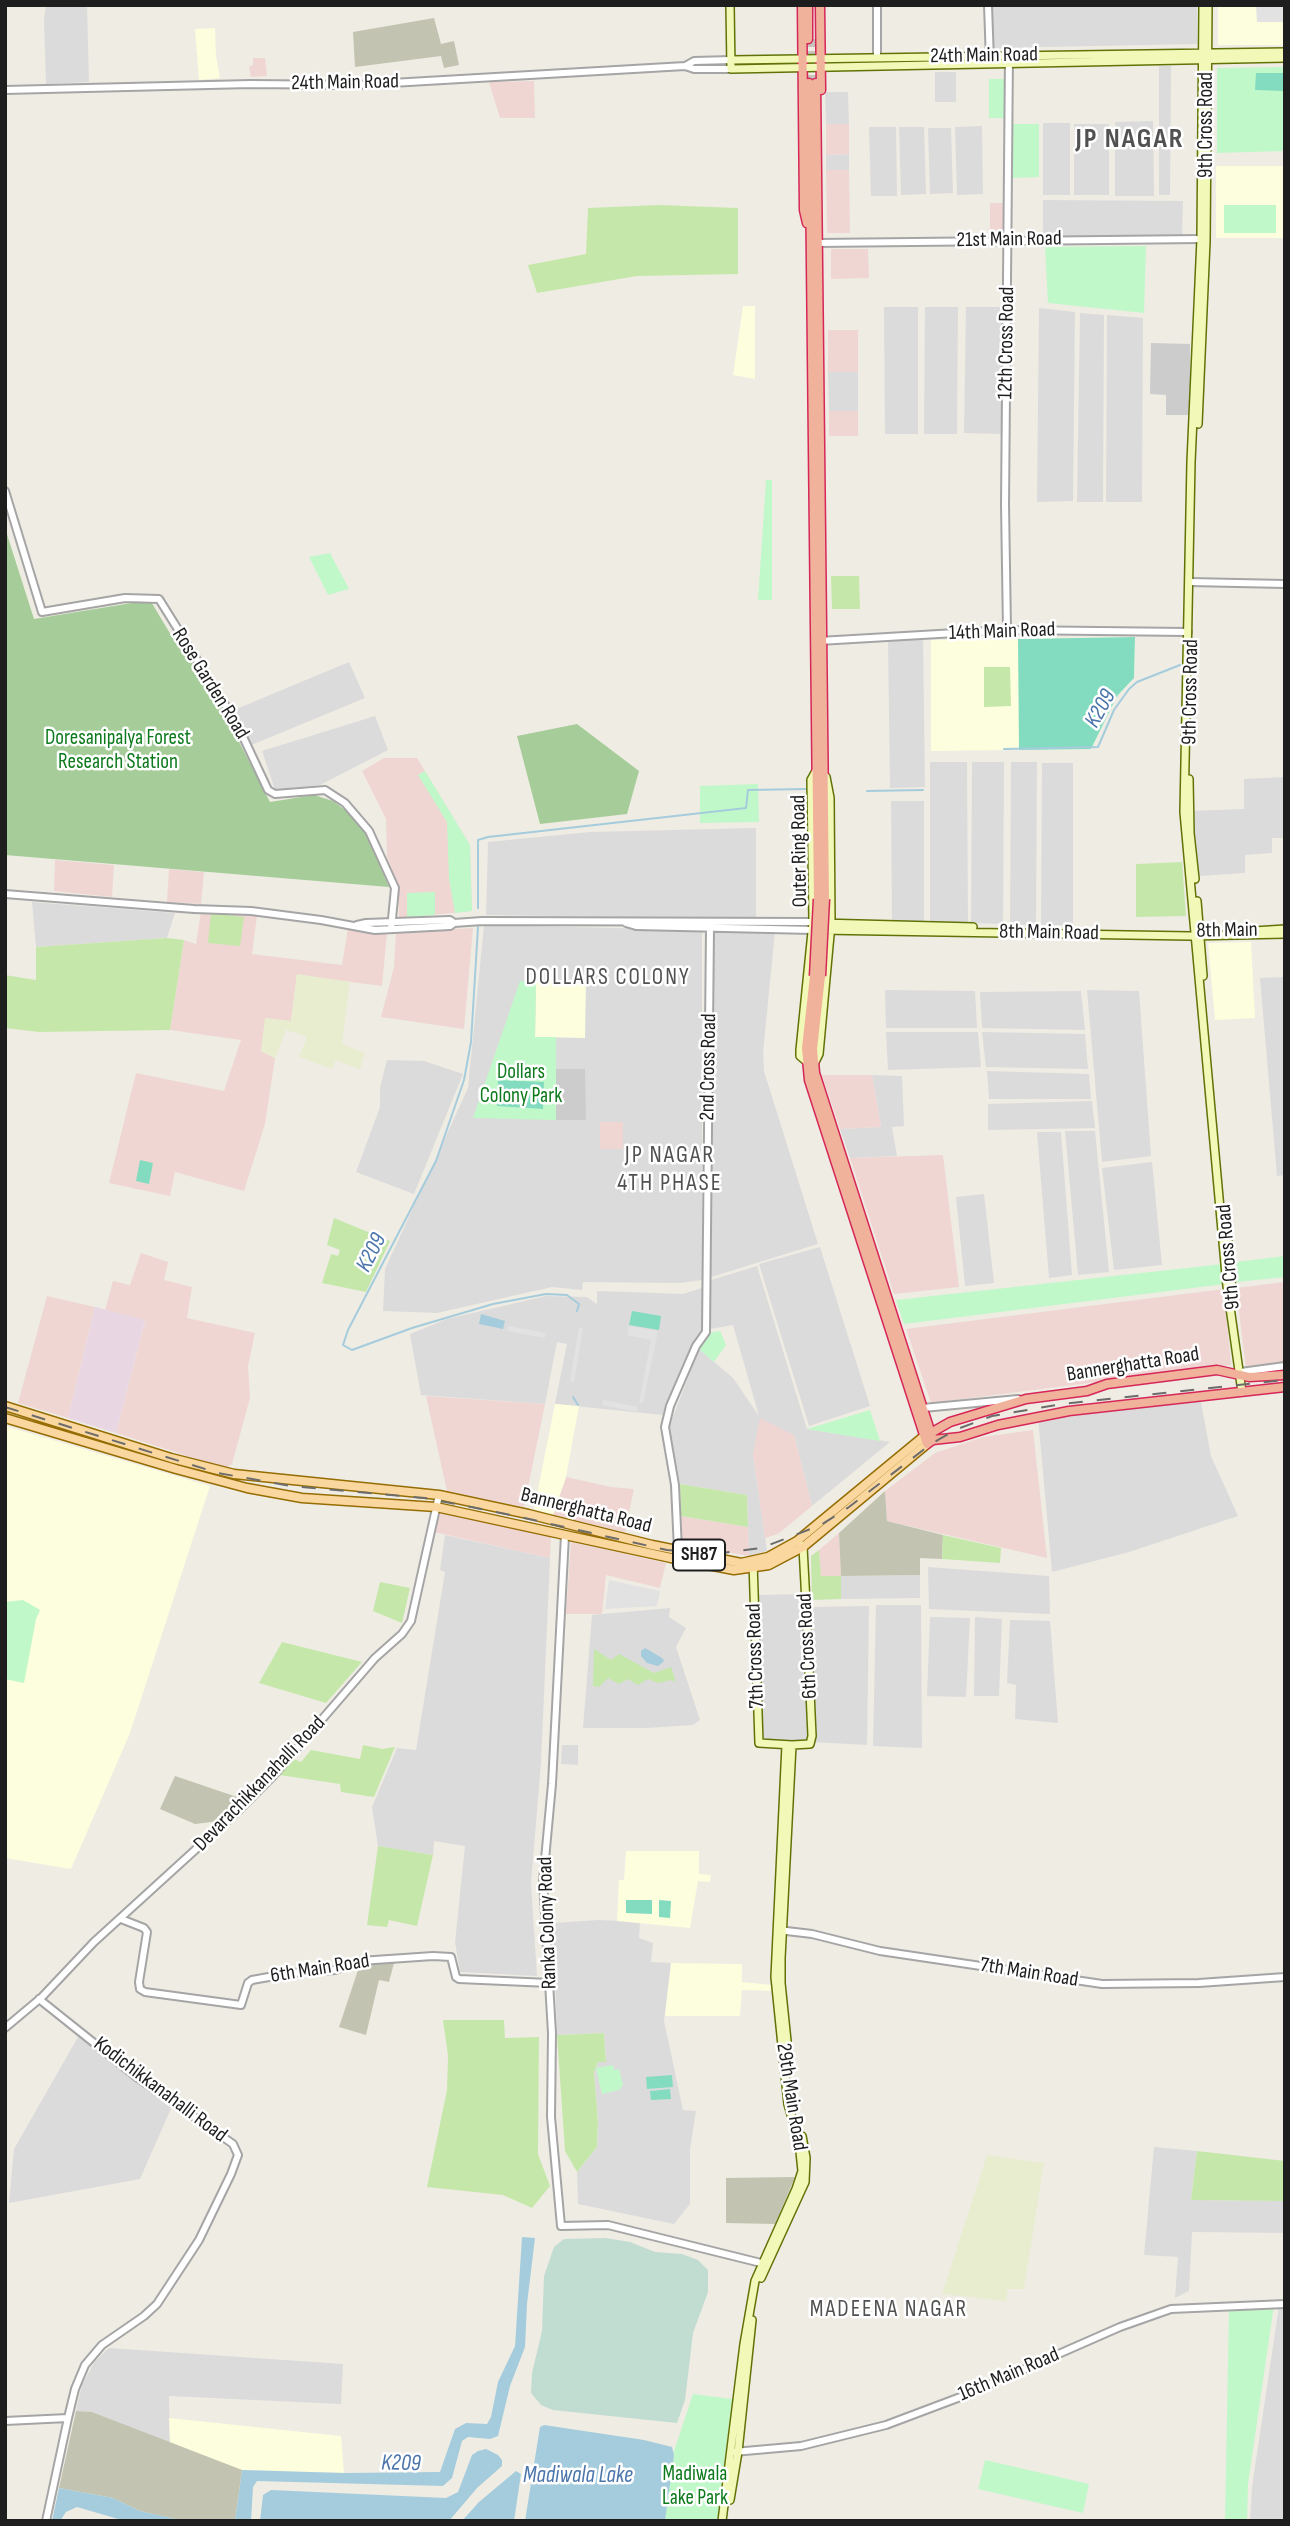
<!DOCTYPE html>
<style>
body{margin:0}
#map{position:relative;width:1290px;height:2526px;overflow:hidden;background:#efece4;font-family:"Sofia Sans Condensed",sans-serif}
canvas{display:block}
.frame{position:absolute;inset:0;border:7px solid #1e1e1e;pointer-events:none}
</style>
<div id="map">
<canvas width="1290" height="2526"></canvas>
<div class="frame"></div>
</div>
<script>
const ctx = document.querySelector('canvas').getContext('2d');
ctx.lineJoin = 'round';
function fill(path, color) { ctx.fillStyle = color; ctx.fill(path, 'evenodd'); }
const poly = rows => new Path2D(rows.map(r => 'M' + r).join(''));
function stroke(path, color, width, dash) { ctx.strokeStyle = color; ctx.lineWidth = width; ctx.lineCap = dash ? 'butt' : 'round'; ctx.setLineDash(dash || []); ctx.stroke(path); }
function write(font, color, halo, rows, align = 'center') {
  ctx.font = font + ' "Sofia Sans Condensed",sans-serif'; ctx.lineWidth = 5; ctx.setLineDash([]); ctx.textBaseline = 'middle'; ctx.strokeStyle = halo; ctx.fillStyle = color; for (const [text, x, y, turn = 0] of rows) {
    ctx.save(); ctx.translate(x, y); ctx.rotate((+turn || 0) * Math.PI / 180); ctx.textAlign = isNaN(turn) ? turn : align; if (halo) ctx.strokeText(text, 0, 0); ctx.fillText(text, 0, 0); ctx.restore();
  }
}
fill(poly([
 [46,5,87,5,89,82,46,84,44,19],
 [992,5,1197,5,1197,44,993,48],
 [1159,66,1171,66,1170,195,1159,195],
 [935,72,956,72,956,102,935,102],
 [825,92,848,92,849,124,826,124],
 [1153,121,1154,196,1115,196,1115,122],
 [1043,123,1070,123,1070,195,1043,195],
 [1074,124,1109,124,1109,195,1074,195],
 [982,126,983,194,957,195,955,127],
 [869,127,896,127,897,196,871,196],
 [899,127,924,127,926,194,901,195],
 [928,128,951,128,953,193,930,194],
 [849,154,849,170,826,170,826,155],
 [1043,200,1183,201,1182,237,1043,236],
 [884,307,918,307,918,434,885,434],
 [925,307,958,307,957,434,924,434],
 [966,307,1002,307,1003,432,1000,434,964,433],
 [1039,308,1075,312,1073,501,1037,502],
 [1080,313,1104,315,1103,502,1077,502],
 [1107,315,1143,318,1142,502,1106,502],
 [828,372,858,372,858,411,829,411],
 [923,639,925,787,890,788,888,640],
 [349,662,365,698,249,746,234,710],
 [375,716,388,750,320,785,275,790,262,751],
 [930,762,967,762,968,923,930,923],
 [972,762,1004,762,1003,924,971,923],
 [1011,762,1037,762,1036,925,1010,925],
 [1042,763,1073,763,1073,925,1041,925],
 [1285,777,1285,838,1272,838,1272,853,1245,855,1245,873,1198,876,1191,811,1244,809,1244,779],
 [891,801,924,801,924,923,892,923],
 [756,828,756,919,486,915,488,842,590,832],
 [32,902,175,913,167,938,36,947],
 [484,925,702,930,702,1280,680,1283,583,1282,582,1290,552,1287,437,1313,383,1311,385,1269,468,1088],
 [712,930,775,931,763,1053,764,1071,818,1244,708,1278],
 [1285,977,1285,1175,1277,1176,1260,978],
 [885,990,975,991,977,1028,886,1028],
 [1087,990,1139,991,1151,1156,1102,1162],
 [1081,991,1085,1030,982,1028,980,992],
 [886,1032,978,1032,981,1067,888,1070],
 [982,1032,1085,1034,1088,1069,986,1067],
 [387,1060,424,1061,463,1074,414,1194,356,1172,380,1107,380,1088],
 [987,1071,1089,1074,1091,1099,989,1099],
 [872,1075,902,1076,904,1126,892,1127,897,1156,850,1158,840,1129,881,1127],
 [1092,1101,1095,1128,988,1130,988,1104],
 [1065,1131,1095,1131,1109,1272,1078,1275],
 [1037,1132,1061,1132,1072,1275,1049,1278],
 [1152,1162,1162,1265,1114,1270,1102,1168],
 [984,1194,994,1283,965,1286,956,1197],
 [820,1247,870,1406,809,1426,759,1264],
 [757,1266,807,1429,890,1442,812,1506,794,1435,753,1454,767,1551,749,1556,747,1495,680,1484,669,1427,699,1349,733,1378,759,1416,733,1325,710,1329,708,1281],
 [702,1288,702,1333,663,1415,555,1404,567,1344,557,1342,545,1404,421,1395,410,1334,447,1319,546,1296,587,1297,597,1304,597,1291,683,1294],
 [1200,1397,1211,1456,1238,1516,1129,1552,1052,1572,1038,1417],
 [445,1535,550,1558,541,1763,531,1883,537,1976,460,1972,455,1942,465,1846,434,1841,433,1855,378,1846,372,1807,397,1748,416,1750,445,1572,440,1570],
 [928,1567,1049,1576,1050,1614,929,1609],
 [920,1575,920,1598,841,1599,841,1576],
 [803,1594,808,1741,762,1739,759,1595],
 [876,1605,921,1605,922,1748,873,1746],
 [869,1606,867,1745,813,1742,809,1607],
 [670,1608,669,1617,686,1628,676,1647,700,1720,693,1725,646,1728,583,1728,592,1615],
 [930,1617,970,1618,966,1697,927,1696],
 [975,1617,1002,1619,999,1696,974,1696],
 [1010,1620,1050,1621,1058,1723,1015,1719,1016,1685,1007,1683],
 [562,1745,578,1745,578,1765,561,1764],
 [599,1920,640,1922,639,1938,653,1943,651,1962,671,1963,664,2021,683,2110,696,2111,690,2149,690,2204,674,2224,578,2204,577,2172,597,2147,598,2122,594,2072,598,2062,606,2061,604,2033,557,2035,553,1923],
 [82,2030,173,2104,140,2179,9,2203,14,2149],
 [1154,2147,1197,2151,1191,2200,1285,2201,1285,2233,1192,2232,1189,2291,1175,2298,1178,2257,1144,2255],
 [1279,2306,1285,2306,1285,2521,1250,2521,1252,2487],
 [109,2348,343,2364,341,2404,169,2396,170,2443,92,2412,76,2411,82,2385,95,2361]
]), '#dcdbdb');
fill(poly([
 [253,58,265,58,267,76,251,77,249,66,253,65],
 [534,81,535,118,500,118,489,82],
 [826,124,849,124,849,154,826,155],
 [826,170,849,170,850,233,827,233],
 [990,203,1003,203,1004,234,990,234],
 [831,249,868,249,869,278,831,279],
 [828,330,858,330,858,372,828,372],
 [829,411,858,411,858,436,829,436],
 [384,758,417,758,470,845,472,911,399,918,399,887,387,857,386,819,362,771],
 [55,860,114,865,112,897,54,891],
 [169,869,204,872,201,904,167,902],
 [215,911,257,916,252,954,342,965,348,928,387,933,382,986,297,975,291,1021,261,1051,275,1058,265,1124,244,1191,175,1172,170,1196,109,1183,136,1073,224,1091,241,1040,170,1030,184,940,196,944,201,912],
 [473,928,464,1029,381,1017,394,967,396,932],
 [822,1075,872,1075,881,1127,840,1129],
 [600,1122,623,1122,623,1149,600,1149],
 [943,1155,959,1287,894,1294,850,1158],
 [141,1253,168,1262,164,1280,192,1287,187,1318,255,1333,248,1366,250,1398,232,1464,225,1468,116,1433,145,1321,105,1310,113,1281,130,1285],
 [1285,1282,1285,1364,1246,1368,1236,1288],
 [1224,1289,1231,1365,931,1403,906,1329],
 [47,1296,95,1307,68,1418,18,1403],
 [426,1396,545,1404,524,1507,447,1491],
 [760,1418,794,1435,812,1506,778,1534,765,1538,753,1454],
 [1033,1430,1047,1558,887,1521,885,1491,935,1453,983,1437],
 [566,1477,611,1487,634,1489,625,1532,553,1515],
 [439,1511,551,1537,550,1558,434,1532],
 [681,1516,748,1527,749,1556,681,1544],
 [839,1533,841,1576,821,1577,819,1550],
 [571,1542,666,1563,660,1588,606,1575,602,1614,566,1614]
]), '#efd6d3');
fill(poly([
 [95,1307,145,1320,116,1433,68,1418]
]), '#e8d6e3');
fill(poly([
 [1218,5,1285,5,1285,45,1218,45],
 [215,28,216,56,220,78,199,80,195,29],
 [1216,166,1285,166,1285,238,1216,238],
 [743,306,755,306,755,379,733,375],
 [1135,637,1134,678,1117,696,1091,749,931,751,931,640],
 [1251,942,1255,1018,1215,1020,1208,943],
 [536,981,586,981,585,1038,535,1037],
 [555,1404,579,1406,566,1477,553,1515,534,1509],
 [5,1426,210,1486,130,1733,71,1869,5,1858],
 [626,1851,699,1851,699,1874,711,1875,710,1882,698,1881,690,1928,617,1921,619,1880,624,1880],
 [671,1963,742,1964,742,1982,771,1985,771,1991,742,1990,740,2016,665,2016],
 [169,2418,341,2436,344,2473,242,2470,170,2443]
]), '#fcfedd');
fill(poly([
 [1151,343,1190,344,1190,415,1166,415,1166,395,1150,394],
 [556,1069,585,1069,586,1120,556,1120]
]), '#ccc');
fill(poly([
 [434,18,441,44,454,41,459,65,444,68,441,56,355,67,353,32],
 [885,1491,887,1521,943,1535,942,1559,920,1558,920,1575,841,1576,839,1533],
 [175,1776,240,1798,219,1821,195,1824,160,1809],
 [394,1963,389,1982,379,1980,366,2035,339,2027,360,1964],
 [795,2177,775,2224,726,2223,726,2178],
 [76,2411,92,2412,242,2470,235,2521,184,2521,140,2511,113,2498,59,2488]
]), '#c2c3b0');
fill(poly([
 [297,974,350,982,342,1044,365,1053,360,1069,336,1060,332,1069,299,1057,307,1037,286,1030,275,1058,261,1051,265,1018,291,1021],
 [987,2155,1044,2163,1024,2289,1008,2289,1006,2301,942,2294]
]), '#e9edcf');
fill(poly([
 [659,205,738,208,738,274,637,276,537,293,528,265,586,254,588,208],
 [831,576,859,576,860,609,832,609],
 [984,667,1010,667,1011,706,984,707],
 [1182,862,1186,916,1136,917,1136,864],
 [211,913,244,917,240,946,208,943],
 [167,938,184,940,170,1030,39,1032,5,1028,5,975,36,980,36,947],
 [334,1218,390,1241,366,1292,322,1283,331,1254,338,1256,340,1250,327,1245],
 [680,1484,747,1495,748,1527,681,1516],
 [943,1535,1001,1548,1000,1563,942,1559],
 [819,1550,821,1576,841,1576,841,1599,812,1600,811,1556],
 [380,1582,410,1588,402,1623,373,1611],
 [282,1642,362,1662,326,1703,259,1683],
 [594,1649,611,1660,619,1654,654,1673,671,1667,676,1682,671,1680,658,1683,648,1679,638,1685,628,1679,619,1684,608,1678,599,1687,593,1686],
 [363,1745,382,1749,395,1747,374,1797,341,1792,340,1784,279,1775,292,1758,301,1762,311,1750,360,1759],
 [378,1846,433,1855,417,1926,389,1920,387,1927,367,1925],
 [443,2020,504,2020,505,2038,539,2037,538,2154,550,2186,532,2208,503,2195,427,2187,447,2090,448,2056],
 [604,2033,606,2062,598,2062,594,2072,598,2122,597,2147,577,2172,565,2151,557,2035],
 [1197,2151,1285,2161,1285,2201,1191,2200]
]), '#c5e8aa');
fill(poly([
 [5,528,34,619,150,600,174,640,178,638,217,699,270,802,314,795,333,801,345,810,366,833,389,887,5,855],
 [577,724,639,771,627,814,540,824,517,736]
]), '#a6cd99');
fill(poly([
 [605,2238,630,2242,655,2252,682,2254,698,2260,708,2270,708,2292,693,2333,685,2400,677,2423,553,2410,541,2405,531,2393,532,2373,542,2331,544,2276,554,2247,564,2239]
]), '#c1dcd1');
fill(poly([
 [1285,67,1285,151,1217,153,1217,68],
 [989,79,1005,79,1005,118,989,118],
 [1012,124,1039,124,1039,177,1012,178],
 [1224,205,1276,205,1276,233,1224,233],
 [1146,246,1144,313,1048,303,1045,247],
 [766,480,772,480,772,600,758,600],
 [330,553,349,589,328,595,309,557],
 [425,771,470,845,472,911,455,913,449,879,447,822,418,775],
 [758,784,759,822,700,823,700,786],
 [435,892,435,915,407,917,407,893],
 [520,981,536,981,535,1037,556,1037,556,1120,473,1118],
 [1285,1256,1285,1277,1237,1282,1236,1262],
 [1223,1264,1225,1284,904,1324,896,1300],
 [720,1331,726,1345,714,1362,699,1349,707,1333],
 [870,1410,880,1441,807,1429],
 [23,1600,40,1610,36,1619,24,1683,5,1679,5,1602],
 [613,2065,614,2070,619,2069,623,2085,619,2090,602,2094,596,2068],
 [1274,2305,1248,2484,1247,2521,1225,2521,1229,2307],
 [693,2394,732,2399,717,2521,665,2521,674,2451],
 [985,2460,1089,2484,1083,2513,978,2489]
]), '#c1f8c9');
fill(poly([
 [1256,73,1284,73,1284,91,1255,90],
 [1135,637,1134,678,1117,696,1091,749,1019,750,1018,639],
 [498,1080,544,1082,543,1109,497,1106],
 [140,1160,153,1163,149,1184,136,1181],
 [632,1311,661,1316,659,1330,629,1325],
 [626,1900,652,1900,652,1914,626,1913],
 [659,1900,671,1901,670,1918,659,1917],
 [672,2075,673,2087,647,2089,646,2077],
 [670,2089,671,2099,651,2100,650,2091]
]), '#83dcbf');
fill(poly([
 [1256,5,1283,5,1283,22,1257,22],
 [508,1326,546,1333,545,1338,507,1331],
 [629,1326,658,1331,643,1403,639,1403,651,1340,627,1335],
 [579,1327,583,1328,574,1382,570,1381],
 [603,1400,638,1407,637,1412,602,1405],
 [609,1580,660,1591,657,1606,605,1609]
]), '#e2e2e2');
fill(poly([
 [481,1314,505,1321,503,1329,479,1324],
 [645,1648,662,1658,664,1661,662,1663,658,1666,647,1663,641,1656,641,1651],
 [522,2237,535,2238,527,2304,525,2347,510,2386,498,2436,490,2439,468,2437,462,2441,452,2478,443,2486,257,2481,253,2487,251,2521,235,2521,242,2470,344,2473,440,2472,455,2429,466,2423,487,2424,491,2417,498,2382,515,2346],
 [544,2425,644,2440,672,2447,674,2455,665,2521,525,2521,539,2433,540,2427],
 [486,2449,498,2455,502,2460,502,2466,477,2488,449,2521,260,2521,263,2495,271,2490,446,2498,458,2492,472,2455,478,2451],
 [516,2471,521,2474,514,2521,462,2521,479,2502],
 [59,2488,113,2498,140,2511,185,2521,125,2521,77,2507,66,2512,60,2521,52,2521]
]), '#a5ccdc');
stroke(poly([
 [1004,749,1098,747,1114,710,1129,689,1137,682,1180,665],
 [867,791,923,790],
 [478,908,478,840,488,837,746,808,748,790,806,789],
 [478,927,471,1042,464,1080,436,1161,348,1330,343,1345,352,1350,412,1328,493,1304,546,1294,567,1295,579,1304,577,1311],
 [573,1397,578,1405]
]), '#a5ccdc', 2);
stroke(poly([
 [808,39,809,83],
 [815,39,816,83]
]), '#c5c3bc', 8, [8, 4]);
const tertiary = poly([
 [988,5,990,61],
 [877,58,877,5],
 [685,66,694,61,731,60],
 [5,90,250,84,357,85,685,66,694,69,731,69],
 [817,243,1201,239],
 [5,491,42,612,125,598,159,599,237,724,268,790,275,794,325,790,345,803,369,831,395,888,391,929],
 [1190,582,1285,584],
 [1007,630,1005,504,1009,55],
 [819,641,1007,630,1188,632],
 [5,894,194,909,251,911,321,920,375,930,450,926,454,923,482,921,813,922],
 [626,923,636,926,813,930],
 [357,925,366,923,450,920,454,923],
 [1241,1372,1285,1366],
 [923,1408,1018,1399],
 [565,1535,552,1784,543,1881,552,2033,551,2117,561,2226,608,2225,765,2264],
 [678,1550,675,1485,665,1427,670,1406,696,1346,706,1332,710,928],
 [121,1919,144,1928,147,1932,139,1982,140,1989,145,1992,241,2005,248,1983,252,1980,291,1973,335,1970,360,1961,433,1956,451,1957,456,1977,459,1979,549,1983],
 [778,1930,812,1934,880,1951,1102,1984,1199,1983,1285,1977],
 [39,1999,138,2078,233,2144,238,2155,231,2174,199,2240,157,2304,144,2316,102,2345,85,2365,75,2389,68,2418,46,2521],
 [5,2028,42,1997,94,1942,239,1810,273,1776,375,1658,402,1634,411,1621,439,1495],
 [5,2421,68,2418],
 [734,2452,801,2446,886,2425,963,2396,1120,2327,1171,2309,1285,2304]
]);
const secondary = poly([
 [730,5,731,69,1285,58],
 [1203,5,1201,239,1191,462,1184,812,1227,1286,1242,1392],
 [731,60,1285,52],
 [1198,424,1206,241,1208,5],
 [1189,779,1190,833,1195,879],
 [1197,901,1203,976],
 [820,923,973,927],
 [820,930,1190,936,1285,934],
 [1254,931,1285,929],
 [806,1061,800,1056,800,1050,813,922,811,780,816,771],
 [814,1064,819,1054,831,924,830,798,826,777],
 [1227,1229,1232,1290],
 [753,1562,759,1743,792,1745,810,1744,812,1736,806,1603,803,1547,801,1545],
 [787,2041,781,1983,781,1958,792,1745],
 [761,2278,805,2182,806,2158,802,2136],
 [730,2500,738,2452,752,2320],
 [722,2521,744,2344,755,2281,796,2189,802,2171,799,2142,788,2104,775,1977,786,1745]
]);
const primary = poly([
 [5,1406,171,1458,234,1474,439,1495,528,1514,652,1545,741,1563,768,1557,797,1541,923,1437],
 [5,1418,176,1469,247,1488,302,1498,436,1507,671,1558,734,1570,769,1565,803,1547,927,1444]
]);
const trunk = poly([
 [802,5,804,210,807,223],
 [808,5,808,39],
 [820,5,821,90],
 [809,83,818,899],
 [816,83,825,899],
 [814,976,806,1048,809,1080,927,1444,933,1440,960,1437,998,1425,1069,1411,1285,1387],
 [821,976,813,1049,815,1073,933,1440],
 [929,1434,950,1422,1026,1399,1087,1391,1107,1384,1217,1370,1249,1377,1285,1375]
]);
stroke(tertiary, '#a5a5a5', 10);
stroke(secondary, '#617307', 10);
stroke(primary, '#956d03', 11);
stroke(trunk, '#d62759', 11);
stroke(tertiary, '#fff', 6);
stroke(secondary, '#f1f8b8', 7);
stroke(primary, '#fad79e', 8);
stroke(trunk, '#f0b29b', 8);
stroke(poly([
 [5,1407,218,1473,291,1486,425,1498,511,1515,667,1550,714,1554,761,1548,821,1525,849,1507,931,1444,955,1430,992,1416,1062,1404,1285,1380]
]), '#6c6c6c', 2, [14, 14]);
const trunkBridge = poly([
 [814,976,818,899],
 [821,976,825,899]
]);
stroke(trunkBridge, '#d62759', 11, []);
stroke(trunkBridge, '#f0b29b', 8);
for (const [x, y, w] of [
 [699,1555,52]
]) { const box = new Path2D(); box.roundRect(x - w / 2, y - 15.5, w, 31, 5); ctx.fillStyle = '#fff'; ctx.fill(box); stroke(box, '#1e1e1e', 2); }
write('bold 19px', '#1e1e1e', null, [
 ["SH87",699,1555]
]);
write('21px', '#1e1e1e', '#fff', [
 ["24th Main Road",984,56,-1],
 ["24th Main Road",345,83,-1],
 ["9th Cross Road",1207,125,-90],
 ["21st Main Road",1009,240,-1],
 ["12th Cross Road",1007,343,-89],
 ["14th Main Road",1002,632,-2],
 ["Rose Garden Road",210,684,58],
 ["9th Cross Road",1191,692,-89],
 ["Outer Ring Road",800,851,-91],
 ["8th Main",1227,931,-1],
 ["8th Main Road",1049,933,1],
 ["2nd Cross Road",709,1067,-89],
 ["9th Cross Road",1229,1257,-95],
 ["Bannerghatta Road",1133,1365,-9],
 ["Bannerghatta Road",586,1511,14],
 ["6th Cross Road",808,1646,-93],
 ["7th Cross Road",756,1656,-92],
 ["Devarachikkanahalli Road",260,1784,-46],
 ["Ranka Colony Road",548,1923,-92],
 ["6th Main Road",320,1969,-9],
 ["7th Main Road",1029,1973,9],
 ["Kodichikkanahalli Road",160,2090,37],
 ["29th Main Road",791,2097,81],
 ["16th Main Road",1009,2375,-23]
]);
write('21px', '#0d7a1d', '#fff', [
 ["Doresanipalya Forest",118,739],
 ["Research Station",118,763],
 ["Dollars",521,1073],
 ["Colony Park",521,1097],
 ["Madiwala",695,2475],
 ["Lake Park",695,2499]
]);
write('italic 23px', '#4c76ab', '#fff', [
 ["K209",1101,709,-61],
 ["K209",372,1253,-63],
 ["K209",401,2464,1],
 ["Madiwala Lake",578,2476]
]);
ctx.letterSpacing = '2px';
write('23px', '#515151', '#fff', [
 ["DOLLARS COLONY",608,978],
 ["MADEENA NAGAR",889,2310]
]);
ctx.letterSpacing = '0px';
ctx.letterSpacing = '2px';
write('24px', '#515151', '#fff', [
 ["JP NAGAR",670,1156],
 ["4TH PHASE",670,1184]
]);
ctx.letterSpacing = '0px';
ctx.letterSpacing = '2px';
write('bold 28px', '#515151', '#fff', [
 ["JP NAGAR",1130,140]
]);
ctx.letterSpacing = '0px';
</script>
